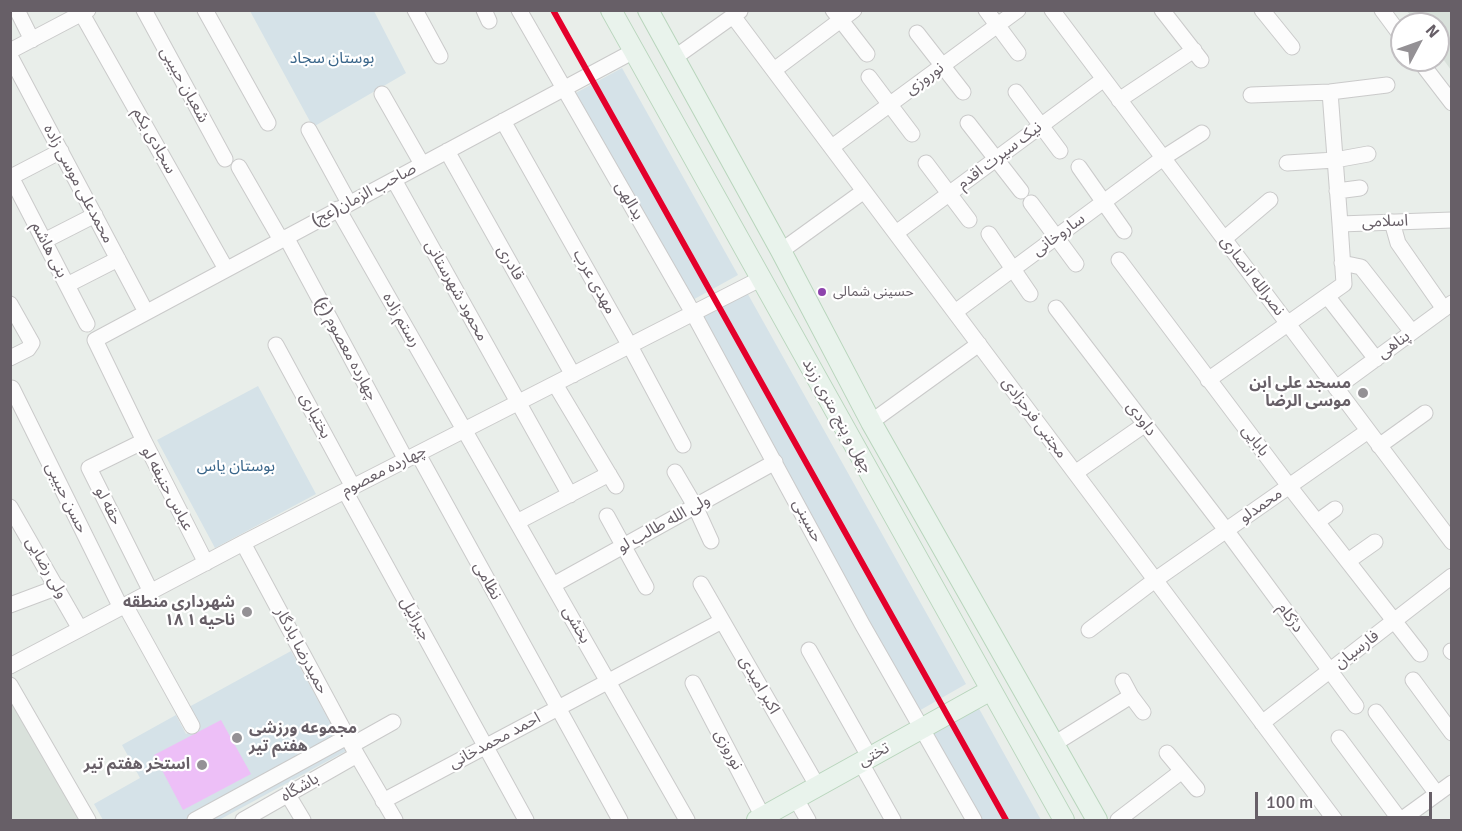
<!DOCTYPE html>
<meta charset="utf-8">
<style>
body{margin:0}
#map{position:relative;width:1462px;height:831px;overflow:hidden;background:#e9eeea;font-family:Signika,sans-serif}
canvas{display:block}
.frame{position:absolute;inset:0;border:12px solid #675f67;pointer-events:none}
.north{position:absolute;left:1390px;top:12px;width:60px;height:60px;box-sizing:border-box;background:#fff;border:2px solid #c2bfc2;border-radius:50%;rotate:49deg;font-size:16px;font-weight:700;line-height:24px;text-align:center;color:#675f67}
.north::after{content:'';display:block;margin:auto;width:21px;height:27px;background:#949195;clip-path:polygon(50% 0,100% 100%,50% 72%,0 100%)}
.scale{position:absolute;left:1255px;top:792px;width:177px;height:27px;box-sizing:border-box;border:3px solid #675f67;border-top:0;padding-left:8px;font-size:18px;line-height:21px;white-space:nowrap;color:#675f67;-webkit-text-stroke:4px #fff;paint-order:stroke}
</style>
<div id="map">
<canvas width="1462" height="831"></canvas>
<div class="frame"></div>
<div class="north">N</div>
<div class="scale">100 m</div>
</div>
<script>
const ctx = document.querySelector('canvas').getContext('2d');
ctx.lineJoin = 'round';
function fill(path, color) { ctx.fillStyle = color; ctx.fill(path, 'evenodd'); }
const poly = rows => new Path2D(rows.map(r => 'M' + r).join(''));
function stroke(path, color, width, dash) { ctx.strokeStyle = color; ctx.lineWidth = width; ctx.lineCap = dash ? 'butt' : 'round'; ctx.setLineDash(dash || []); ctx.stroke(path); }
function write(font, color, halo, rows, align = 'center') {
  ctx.font = font + ' Signika,"Noto Sans Arabic",sans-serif'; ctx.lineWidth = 4.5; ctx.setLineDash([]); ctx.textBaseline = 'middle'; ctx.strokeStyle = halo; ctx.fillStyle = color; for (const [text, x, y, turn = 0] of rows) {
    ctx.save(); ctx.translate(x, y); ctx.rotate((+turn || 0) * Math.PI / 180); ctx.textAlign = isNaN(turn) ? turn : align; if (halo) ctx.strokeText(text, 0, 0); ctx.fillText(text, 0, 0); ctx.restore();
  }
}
fill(poly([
 [1407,11,1451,11,1451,70,1438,52,1438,24,1417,24],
 [10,695,81,820,11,820]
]), '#d9e1db');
fill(poly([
 [250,11,374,11,406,73,313,127],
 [622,68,738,275,689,302,572,95],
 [745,289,966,684,917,712,699,314],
 [258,386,316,494,215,548,157,440],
 [291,651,346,751,219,820,103,820,94,804,140,778,122,745,176,715,186,734,199,727,189,707],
 [977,705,1041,820,977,820,927,732]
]), '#d5e2e8');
fill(poly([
 [221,720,251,774,183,810,154,755]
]), '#edbff7');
const minor = poly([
 [17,10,32,40],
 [144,10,225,159],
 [205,10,268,123],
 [415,10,440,56],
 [484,10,489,21],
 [519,10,693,313,862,624,974,820],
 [833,10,867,54],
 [986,10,1018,53],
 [1052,10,1452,542],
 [1162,10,1201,60],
 [1262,10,1292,47],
 [1382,10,1402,37],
 [82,14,226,269],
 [733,16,1335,820],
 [917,33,963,92],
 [10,51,88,10],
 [10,56,146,312],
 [674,58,740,11],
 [1419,60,1452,103],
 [774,70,854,10],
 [869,77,912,134],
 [1016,92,1060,151],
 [1330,92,1340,224],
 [382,94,422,164],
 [1251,95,1330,92,1387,85],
 [1119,100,1194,50],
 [503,121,630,346,683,445],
 [968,123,1021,191],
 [309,130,349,203],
 [832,147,1018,10],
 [447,151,573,375],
 [926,163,969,220],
 [1287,163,1335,160,1368,154],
 [239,167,281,240],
 [1079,167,1124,231],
 [10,175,87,324],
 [11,177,61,151],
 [394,180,570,495],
 [1337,191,1360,188],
 [1031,203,1076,264],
 [338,209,687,820],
 [1392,222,1398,243,1444,309],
 [896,233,1104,79],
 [989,234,1030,294],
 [286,237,406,460],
 [1224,239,1270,200],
 [44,241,95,215],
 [781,251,864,191],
 [1119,260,1289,486,1420,654],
 [1342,263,1361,267,1412,332],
 [67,285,118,259],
 [1327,296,1376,359],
 [10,304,32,343,28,349,10,358],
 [1056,308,1226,530,1356,706],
 [955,312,1163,158,1202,133],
 [276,345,353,487],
 [1208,380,1344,284,1340,224,1452,220],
 [555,384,616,486],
 [12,388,121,608],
 [1336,388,1452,303],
 [871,422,979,344],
 [144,441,95,340,634,51],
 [1379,446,1425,413],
 [418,454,620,820],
 [675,472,695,506,711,541],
 [1075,473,1144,425],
 [345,491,526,820],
 [10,507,80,629],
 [607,516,646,587],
 [517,522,609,474],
 [1317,522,1335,509],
 [243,543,357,755,395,820],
 [1348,561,1375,542],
 [701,584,818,787],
 [553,585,775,462],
 [151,592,89,468,144,441,206,563],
 [10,605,58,587],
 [125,605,192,726],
 [1089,630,1155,580,1368,431],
 [809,650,870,758],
 [1451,651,1452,652],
 [10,666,243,543,760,279],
 [1413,680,1452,733],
 [1123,681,1131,696,1143,712],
 [693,683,763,817],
 [10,685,88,820],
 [1376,712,1437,794],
 [1262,723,1452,576],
 [1339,738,1400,820],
 [1054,744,1131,696],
 [352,745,393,722],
 [1167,753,1197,789],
 [861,763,893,820],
 [288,795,303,820],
 [796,799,808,820],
 [383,801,722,621],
 [195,820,347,737],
 [243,820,357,755],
 [1118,820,1182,771],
 [1401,820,1452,783]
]);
const major = poly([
 [611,10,1064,820],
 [648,10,781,251,871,422,1097,820],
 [757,820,991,690]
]);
stroke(minor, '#cacaca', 17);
stroke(major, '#b8d5bc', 22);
stroke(minor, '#fcfcfc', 15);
stroke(major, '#e9f3ec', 20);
stroke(poly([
 [553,10,1006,820]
]), '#e4002b', 6);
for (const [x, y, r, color] of [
 [822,292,5,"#8e44ad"],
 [1363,393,6,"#949195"],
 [247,612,6,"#949195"],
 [237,738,6,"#949195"],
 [202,765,6,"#949195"]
]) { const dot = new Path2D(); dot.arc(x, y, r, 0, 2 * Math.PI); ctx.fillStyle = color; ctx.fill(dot); stroke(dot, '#fff', 2); }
write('14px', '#675f67', '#fff', [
 ["حسینی شمالی",833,292]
], 'left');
write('16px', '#3a668a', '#fff', [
 ["بوستان سجاد",332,59],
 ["بوستان یاس",236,467]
]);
write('16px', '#675f67', '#fff', [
 ["نوروزی",925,79,-36],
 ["شعبان حبیبی",184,85,61],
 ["سجادی یکم",154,141,61],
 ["نیک سیرت اقدم",1000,156,-37],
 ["محمدعلی موسی زاده",78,184,62],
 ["صاحب الزمان(عج)",364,195,-28],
 ["یدالهی",629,201,60],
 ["اسلامی",1385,222,-2],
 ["ساروخانی",1059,235,-36],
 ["بنی هاشم",49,250,63],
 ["قادری",510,263,60],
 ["نصرالله انصاری",1252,276,53],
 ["مهدی عرب",594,282,61],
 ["محمود شهرستانی",456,291,61],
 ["رستم زاده",401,320,60],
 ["پناهی",1394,345,-36],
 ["چهارده معصوم (ع)",346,349,62],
 ["بختیاری",315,416,62],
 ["چهل و پنج متری زرند",837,416,61],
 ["مجتبی فرحزادی",1034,418,53],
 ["داودی",1141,419,53],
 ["بابایی",1255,441,53],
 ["چهارده معصوم",384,471,-27],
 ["عباس حنیفه لو",167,489,62],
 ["حسن حبیبی",66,498,64],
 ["حقه لو",108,506,63],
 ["محمدلو",1261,506,-35],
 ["حسینی",807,521,62],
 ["ولی الله طالب لو",664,524,-29],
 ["ولی رضایی",46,568,60],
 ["نظامی",487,581,61],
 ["دژکام",1290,618,54],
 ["جبرائیل",415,619,62],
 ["بخشی",576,625,60],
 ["فارسیان",1357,650,-38],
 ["حمیدرضا یادگار",301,651,62],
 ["اکبر امیدی",759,685,60],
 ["احمد محمدخانی",495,741,-28],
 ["نوروزی",728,750,62],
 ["تختی",874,755,-29],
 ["باشگاه",300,788,-30]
]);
write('bold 16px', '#675f67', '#fff', [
 ["مسجد علی ابن",1351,384],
 ["موسی الرضا",1351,402],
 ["شهرداری منطقه",235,603],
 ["۱۸ ناحیه ۱",235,621],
 ["مجموعه ورزشی",249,729,"left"],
 ["هفتم تیر",249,747,"left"],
 ["استخر هفتم تیر",190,765]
], 'right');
</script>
